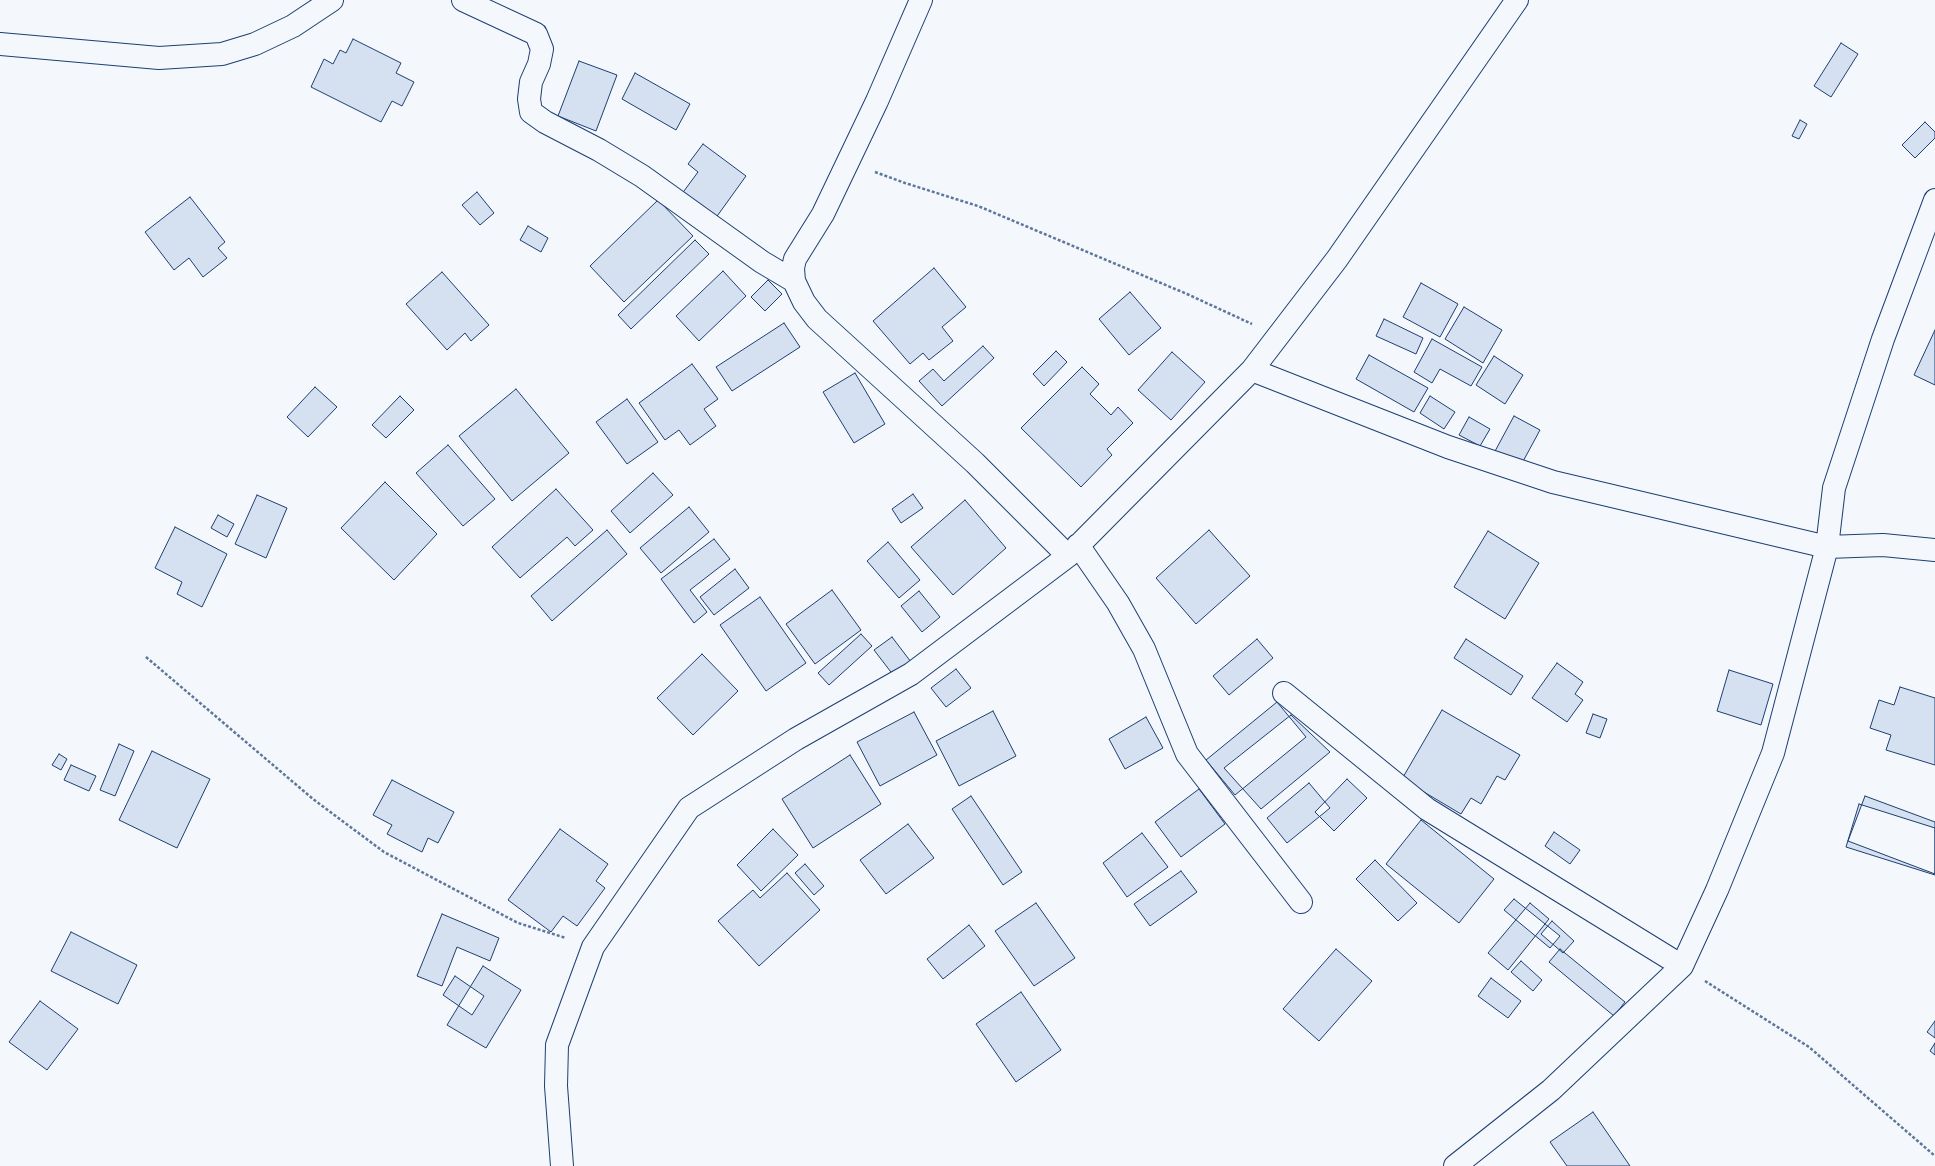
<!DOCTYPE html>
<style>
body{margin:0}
canvas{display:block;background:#f4f7fb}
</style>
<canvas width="1935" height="1166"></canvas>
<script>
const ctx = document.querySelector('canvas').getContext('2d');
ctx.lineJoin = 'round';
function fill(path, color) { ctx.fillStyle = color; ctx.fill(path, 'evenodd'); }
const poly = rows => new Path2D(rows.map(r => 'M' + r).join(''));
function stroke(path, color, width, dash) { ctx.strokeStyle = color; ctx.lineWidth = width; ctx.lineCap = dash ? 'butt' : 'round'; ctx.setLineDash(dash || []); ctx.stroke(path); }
const building = poly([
 [353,39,401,63,396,73,414,82,402,106,392,101,381,122,311,87,324,59,333,64,340,50,346,53,353,39],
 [1841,43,1858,54,1831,97,1814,86,1841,43],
 [579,61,617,75,596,131,558,116,579,61],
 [635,73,690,104,676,130,622,99,635,73],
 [1800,120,1807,124,1799,139,1792,136,1800,120],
 [1925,122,1935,132,1935,138,1915,158,1902,145,1925,122],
 [703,144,746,176,715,219,681,195,698,172,688,164,703,144],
 [477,192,494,213,480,225,462,205,477,192],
 [190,197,225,242,218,248,227,258,203,277,189,258,174,270,145,232,190,197],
 [658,200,693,236,624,302,590,266,658,200],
 [528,226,548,238,541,252,520,240,528,226],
 [695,240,709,254,631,329,618,315,695,240],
 [934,268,966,307,942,327,953,341,929,360,923,353,910,364,873,321,934,268],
 [723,271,746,296,699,341,676,316,723,271],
 [442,272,489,325,471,341,465,333,447,350,406,304,442,272],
 [768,280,782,294,765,311,751,297,768,280],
 [1421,283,1458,304,1440,337,1403,317,1421,283],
 [1130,292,1161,328,1129,355,1099,319,1130,292],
 [1464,307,1502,330,1483,363,1445,339,1464,307],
 [1384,319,1423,338,1416,354,1376,336,1384,319],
 [784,323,800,347,732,391,716,367,784,323],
 [1935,330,1935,385,1914,375,1935,330],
 [1432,339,1482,367,1471,386,1440,369,1432,383,1414,372,1432,339],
 [983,346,994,358,942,406,919,381,933,369,944,381,983,346],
 [1056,351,1067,362,1044,386,1033,374,1056,351],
 [1172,352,1205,382,1171,420,1138,390,1172,352],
 [1369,355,1428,388,1414,412,1356,379,1369,355],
 [1494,356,1523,375,1505,404,1476,385,1494,356],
 [692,364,718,399,704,409,716,426,690,445,679,430,665,440,639,403,692,364],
 [1082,367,1099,384,1090,394,1111,415,1118,407,1133,423,1107,449,1112,455,1081,487,1021,428,1082,367],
 [855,373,885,424,854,443,823,392,855,373],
 [315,387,337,407,308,437,287,417,315,387],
 [516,389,569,453,512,501,459,436,516,389],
 [400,396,414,410,386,438,372,425,400,396],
 [1430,396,1455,412,1444,429,1420,413,1430,396],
 [627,399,658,442,627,464,596,422,627,399],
 [1514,416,1540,430,1520,467,1494,453,1514,416],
 [1469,417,1490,429,1480,446,1459,435,1469,417],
 [448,445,495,499,463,526,416,473,448,445],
 [653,473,673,495,630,533,611,511,653,473],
 [385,482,437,534,394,580,341,528,385,482],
 [556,489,593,530,575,546,567,537,520,578,492,547,556,489],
 [913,494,923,508,901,523,892,509,913,494],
 [257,495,287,508,266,558,235,544,257,495],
 [965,500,1006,548,953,595,911,547,965,500],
 [689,507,709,532,661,573,640,548,689,507],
 [218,515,234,524,227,537,211,528,218,515],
 [175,527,227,554,202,607,177,594,182,582,155,568,175,527],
 [607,530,627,554,552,621,531,596,607,530],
 [1209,530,1250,576,1196,624,1156,578,1209,530],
 [1488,531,1539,563,1505,619,1454,587,1488,531],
 [714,539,730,559,690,590,707,612,694,623,661,579,714,539],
 [888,542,920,580,899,598,867,561,888,542],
 [735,569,749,588,714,615,700,597,735,569],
 [832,590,861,630,815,664,786,624,832,590],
 [919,591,940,617,922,632,901,606,919,591],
 [760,597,806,663,766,691,720,625,760,597],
 [861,634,872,646,829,685,818,673,861,634],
 [892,637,911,662,894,676,874,650,892,637],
 [1257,639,1273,658,1229,695,1213,676,1257,639],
 [1466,639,1523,676,1511,695,1454,658,1466,639],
 [702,654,738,691,693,735,657,698,702,654],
 [1557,663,1583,682,1575,694,1583,700,1567,722,1532,698,1557,663],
 [956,669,971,688,946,707,931,688,956,669],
 [1729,670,1773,684,1761,725,1717,711,1729,670],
 [1900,687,1935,698,1935,765,1886,750,1891,735,1870,728,1879,700,1894,705,1900,687],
 [1277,702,1306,737,1235,795,1206,760,1277,702],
 [1442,710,1520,755,1505,780,1497,776,1481,804,1471,798,1461,814,1402,779,1442,710],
 [993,711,1016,756,959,786,936,741,993,711],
 [914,712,937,755,880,786,857,742,914,712],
 [1593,714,1607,719,1600,738,1586,733,1593,714],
 [1291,715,1330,752,1261,809,1224,768,1291,715],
 [1146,717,1163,748,1125,769,1109,739,1146,717],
 [119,744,134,751,115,796,100,790,119,744],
 [152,751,210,779,177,848,119,820,152,751],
 [59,754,67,759,61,770,52,765,59,754],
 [850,755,881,804,813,848,782,799,850,755],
 [71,765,96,776,89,791,64,780,71,765],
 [1347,779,1367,798,1334,831,1315,812,1347,779],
 [392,780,454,812,438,843,428,838,422,852,387,834,392,825,373,815,392,780],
 [1309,783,1330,808,1287,843,1267,818,1309,783],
 [1199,789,1225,824,1181,857,1155,822,1199,789],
 [971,796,1022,872,1003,885,952,809,971,796],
 [1865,796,1935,822,1935,874,1848,841,1865,796],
 [1859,804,1935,828,1935,875,1846,847,1859,804],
 [1421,820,1494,879,1459,923,1386,864,1421,820],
 [908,824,934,858,886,894,860,860,908,824],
 [560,829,608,864,596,881,605,888,577,926,563,916,551,932,508,900,560,829],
 [773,829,798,855,761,891,737,865,773,829],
 [1554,832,1580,850,1570,864,1545,846,1554,832],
 [1142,833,1168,867,1127,897,1103,863,1142,833],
 [1375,860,1417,903,1398,921,1356,879,1375,860],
 [805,864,824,886,814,895,795,873,805,864],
 [1181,871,1197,892,1150,926,1134,904,1181,871],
 [787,873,820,910,759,966,718,921,753,890,760,898,787,873],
 [1514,899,1560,936,1550,948,1504,910,1514,899],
 [1036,903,1075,958,1034,986,995,931,1036,903],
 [1530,903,1549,919,1508,970,1488,953,1530,903],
 [442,914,499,938,490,961,457,947,442,986,417,976,442,914],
 [1552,921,1574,941,1563,953,1541,934,1552,921],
 [969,925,985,946,943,979,927,959,969,925],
 [71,932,137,965,118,1004,51,971,71,932],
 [1336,949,1372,981,1319,1041,1283,1009,1336,949],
 [1560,949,1625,1002,1614,1016,1549,962,1560,949],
 [1521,961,1542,980,1533,991,1511,972,1521,961],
 [483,966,521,990,486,1048,447,1025,483,966],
 [455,976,484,996,472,1015,443,995,455,976],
 [1491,978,1521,1001,1508,1018,1478,996,1491,978],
 [1021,992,1061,1050,1016,1082,976,1024,1021,992],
 [40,1001,78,1029,47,1070,9,1042,40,1001],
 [1935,1021,1935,1038,1927,1032,1935,1021],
 [1935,1043,1935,1055,1930,1051,1935,1043],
 [1593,1112,1630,1166,1567,1166,1550,1142,1593,1112]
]);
fill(building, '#d5e0f0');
stroke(building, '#1d3f73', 1);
const street = poly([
 [463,0,536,34,542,49,539,64,531,82,529,99,531,112,545,122,599,150,642,176,762,262,794,281],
 [921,0,877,101,823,214,795,259,793,268,794,281,804,302,817,319,975,463,1068,556],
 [0,44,159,58,222,54,255,44,293,26,332,0],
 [1252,370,1448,447,1553,482,1827,547,1883,545,1935,550],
 [1078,545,1118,603,1144,649,1187,754,1301,902],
 [1284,693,1427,809,1682,966],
 [562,1166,556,1086,557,1045,593,947,689,808,796,739,911,674,1068,556,1252,370,1337,259,1517,0],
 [1455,1166,1551,1090,1682,966,1717,890,1773,753,1827,547,1834,488,1883,339,1935,200]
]);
stroke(street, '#1d3f73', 24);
stroke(poly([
 [875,172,905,183,978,206,1187,294,1252,324],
 [146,657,313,799,384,852,518,923,566,938],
 [1705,981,1809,1047,1935,1156]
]), '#5e769c', 2.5, [3, 2]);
stroke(street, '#f4f7fb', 22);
</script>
